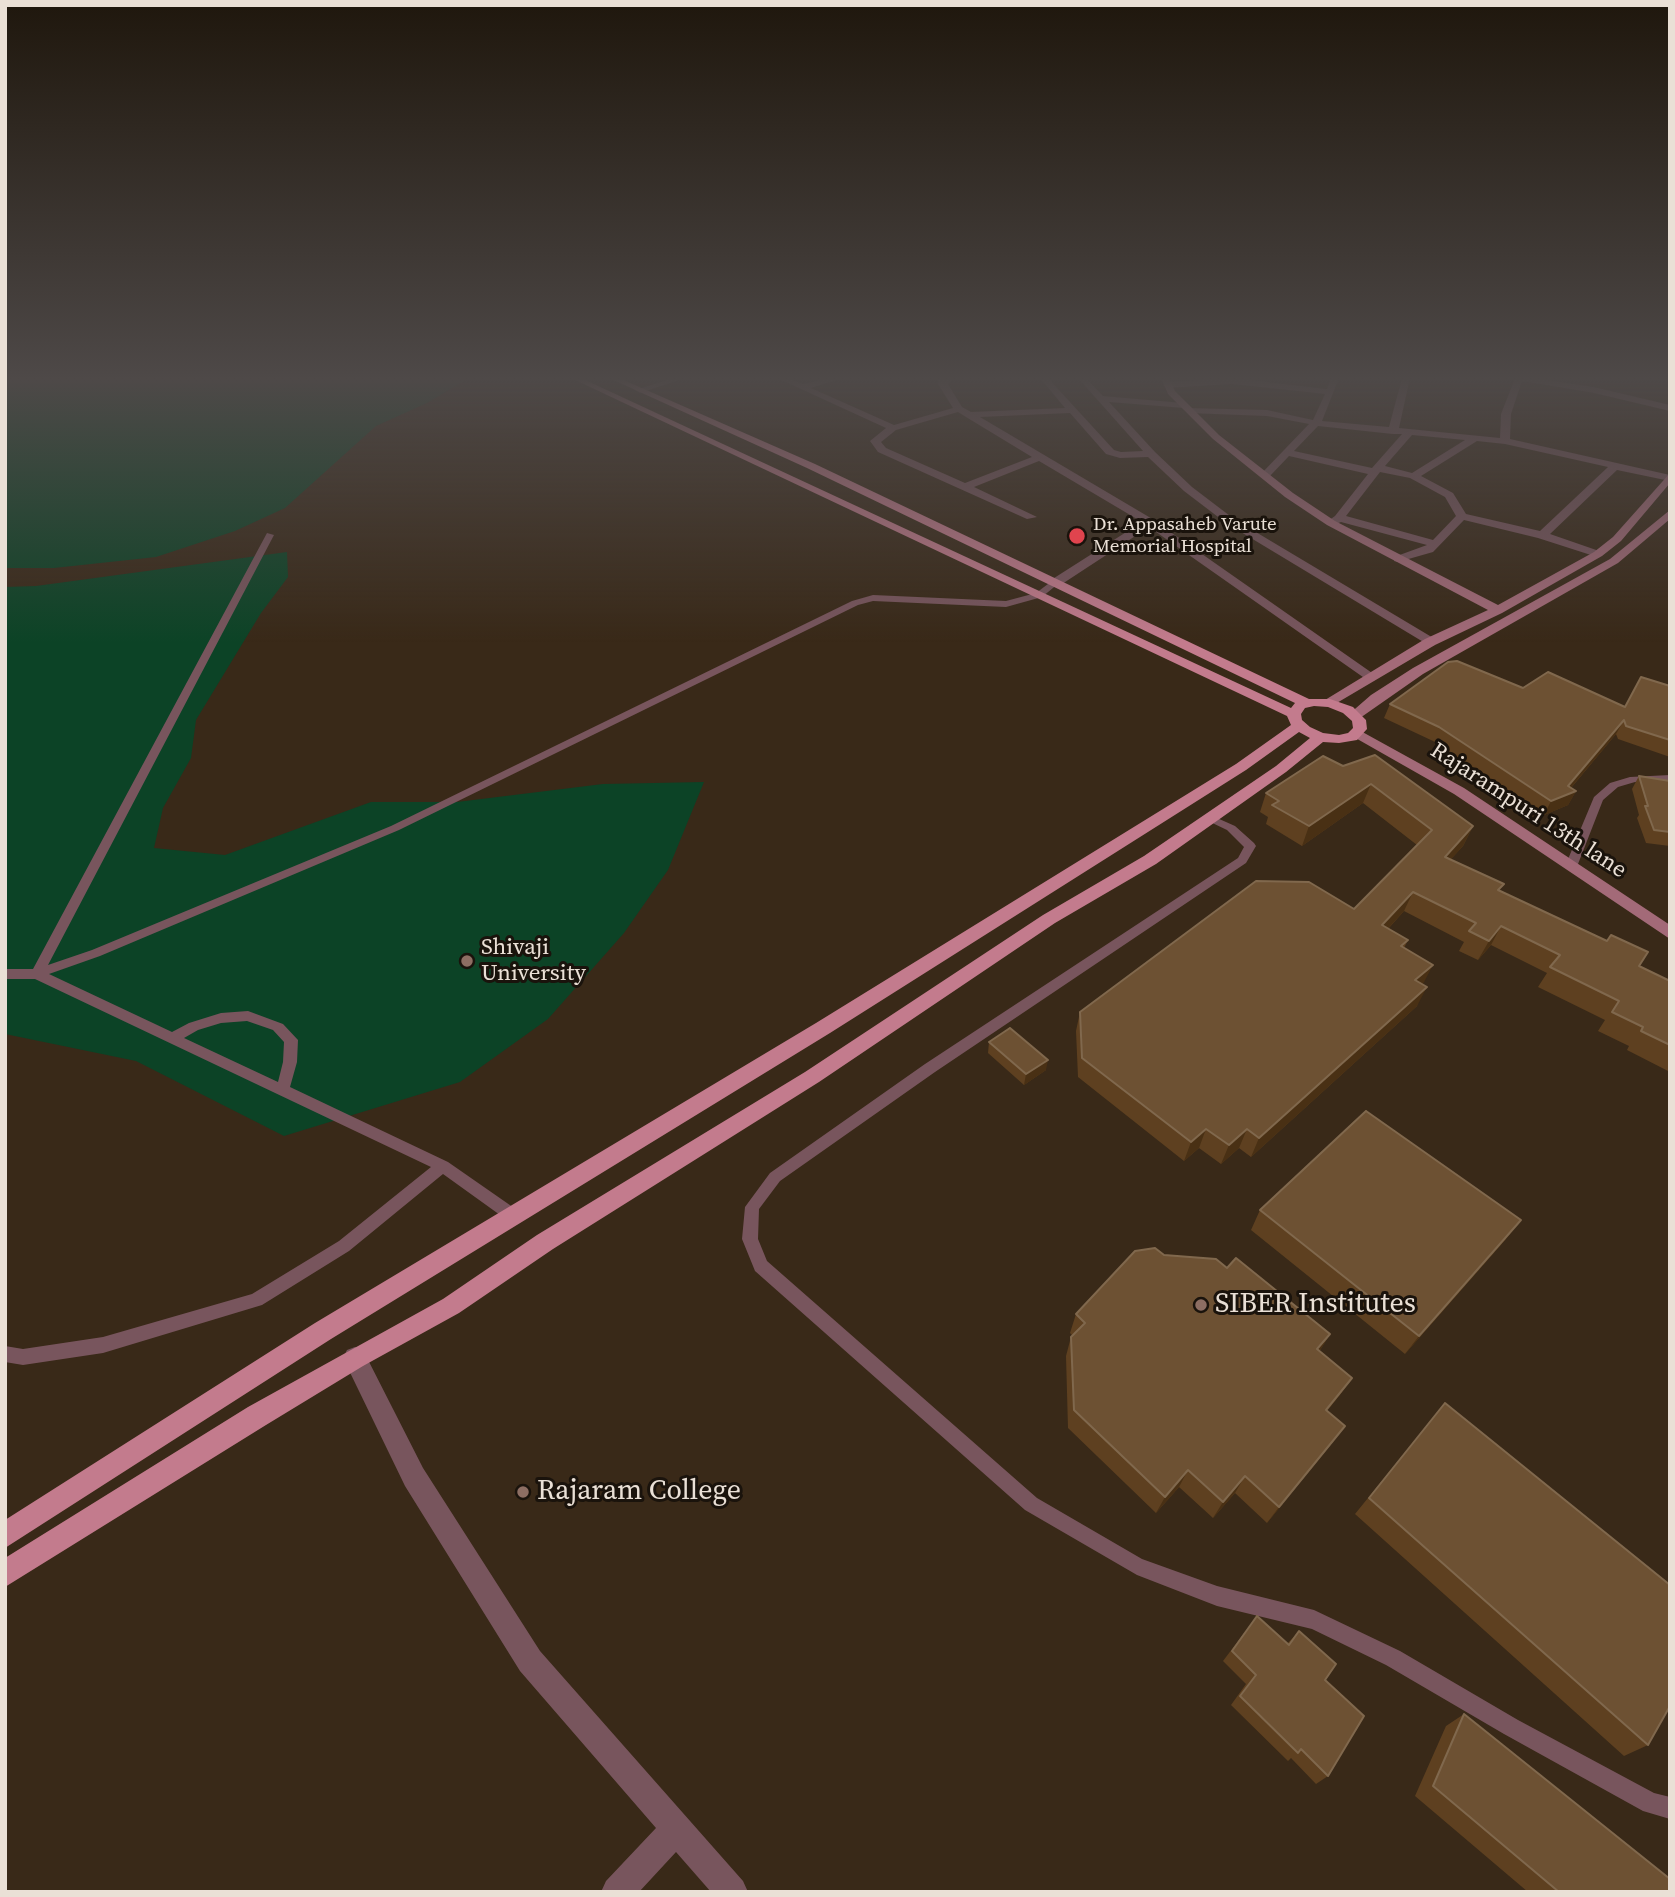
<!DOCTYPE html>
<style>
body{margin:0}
#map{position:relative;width:1675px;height:1897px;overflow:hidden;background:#392918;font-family:"Source Serif 4",serif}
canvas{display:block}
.frame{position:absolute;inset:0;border:7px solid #eae0d6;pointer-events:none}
</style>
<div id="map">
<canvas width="1675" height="1897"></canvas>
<div class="frame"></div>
</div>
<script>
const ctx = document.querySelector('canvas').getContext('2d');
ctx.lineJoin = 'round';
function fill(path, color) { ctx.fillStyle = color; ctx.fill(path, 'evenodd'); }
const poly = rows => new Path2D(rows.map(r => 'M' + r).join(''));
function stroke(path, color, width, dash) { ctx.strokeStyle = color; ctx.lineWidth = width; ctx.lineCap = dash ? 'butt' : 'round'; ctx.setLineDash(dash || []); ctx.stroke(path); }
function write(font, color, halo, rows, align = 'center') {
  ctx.font = font + ' "Source Serif 4",serif'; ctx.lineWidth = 6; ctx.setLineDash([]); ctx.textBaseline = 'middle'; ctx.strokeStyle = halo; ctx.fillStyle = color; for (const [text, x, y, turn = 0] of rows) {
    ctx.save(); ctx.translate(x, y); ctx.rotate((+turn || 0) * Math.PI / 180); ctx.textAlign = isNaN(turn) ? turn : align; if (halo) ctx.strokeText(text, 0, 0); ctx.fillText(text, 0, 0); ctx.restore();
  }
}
fill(poly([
 [5,378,469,378,427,403,376,426,285,508,235,531,156,557,54,568,5,568],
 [287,552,288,577,261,613,196,720,191,758,163,808,154,848,225,855,371,802,457,802,603,784,704,782,668,870,624,933,548,1019,460,1082,284,1136,136,1061,5,1034,5,587,36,586]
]), '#0c4326');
fill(poly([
 [267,533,274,535,48,965,92,950,391,826,852,601,873,595,1006,601,1036,593,1052,581,1059,583,1042,597,1006,607,873,601,858,605,399,830,100,956,49,974,172,1032,189,1023,221,1013,248,1011,283,1024,298,1040,297,1062,290,1087,448,1162,517,1210,520,1215,517,1220,512,1222,507,1220,443,1174,349,1251,262,1305,103,1353,23,1365,5,1362,5,1346,23,1349,103,1337,252,1294,339,1241,431,1167,35,979,5,979,5,969,33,969,267,533],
 [247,1021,273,1030,284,1042,283,1062,278,1082,184,1038,198,1030,221,1023,247,1021],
 [1670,775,1670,781,1635,782,1618,787,1603,800,1578,864,1572,868,1568,867,1566,864,1594,797,1610,783,1630,777,1670,775],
 [1208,814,1235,826,1254,843,1256,846,1246,863,935,1072,780,1181,759,1209,758,1239,767,1261,1037,1498,1142,1559,1217,1586,1314,1610,1400,1651,1518,1720,1654,1793,1670,1797,1670,1819,1643,1811,1504,1734,1386,1665,1312,1629,1217,1606,1137,1575,1025,1510,755,1271,753,1266,742,1239,745,1207,770,1173,925,1064,1238,858,1244,847,1227,830,1204,819,1203,817,1208,814]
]), '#78555d');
fill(poly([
 [673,378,685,378,640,393,635,390,673,378],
 [777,378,787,378,803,384,830,378,843,378,811,388,894,425,953,408,938,384,939,379,943,378,954,378,948,384,962,407,971,412,1065,408,1040,378,1048,378,1114,450,1121,452,1143,451,1078,378,1086,378,1103,396,1183,403,1187,408,1267,410,1313,420,1325,394,1232,384,1168,388,1163,385,1168,382,1232,378,1327,389,1331,378,1339,378,1322,421,1389,427,1402,378,1410,378,1399,428,1500,438,1501,414,1515,378,1533,378,1594,387,1670,405,1670,411,1594,393,1522,381,1511,414,1510,439,1670,475,1670,481,1617,470,1550,534,1602,552,1602,556,1594,556,1538,538,1464,520,1433,552,1398,562,1394,561,1394,557,1427,545,1341,522,1331,526,1325,523,1335,516,1368,474,1289,456,1269,477,1260,475,1309,424,1267,416,1188,413,1184,408,1109,402,1155,452,1192,487,1234,519,1435,639,1435,645,1430,646,1226,523,1184,491,1148,457,1120,458,1106,454,1070,413,980,417,1149,517,1375,675,1377,678,1370,682,1149,527,1059,586,1051,586,1051,580,1142,522,1039,461,974,487,1037,517,1027,519,878,452,870,441,886,428,777,378],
 [958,412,966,417,1032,457,965,483,886,448,881,442,896,430,958,412],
 [1318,426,1393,434,1402,434,1372,468,1294,451,1318,426],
 [1412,435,1465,440,1412,473,1385,466,1412,435],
 [1477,441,1505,444,1608,467,1540,531,1466,514,1453,493,1421,476,1477,441],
 [1380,472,1410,478,1445,497,1456,516,1433,540,1346,516,1380,472],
 [355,1347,363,1350,423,1468,540,1651,743,1881,748,1892,711,1892,676,1852,639,1892,601,1892,606,1881,656,1828,520,1671,405,1486,343,1358,347,1350,355,1347]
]), '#78555d');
fill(poly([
 [1161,378,1169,378,1175,391,1219,435,1293,493,1335,521,1498,605,1594,552,1613,537,1670,473,1670,483,1621,541,1602,556,1502,613,1435,645,1330,707,1323,703,1325,700,1425,639,1488,610,1327,525,1285,497,1213,439,1168,394,1161,378],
 [1670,510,1670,519,1618,563,1423,674,1360,718,1350,718,1348,715,1371,695,1413,668,1610,559,1670,510],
 [1357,729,1464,788,1670,925,1670,939,1454,794,1352,736,1350,733,1357,729]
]), '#a36a78');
fill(poly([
 [571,378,581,378,1291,708,1295,703,807,468,609,378,619,378,815,464,1309,699,1330,699,1353,707,1366,720,1367,729,1357,740,1339,743,1323,742,1286,772,1156,864,1055,923,819,1082,553,1249,459,1313,363,1366,266,1425,5,1587,5,1558,248,1407,443,1299,537,1235,805,1072,1043,915,1144,856,1276,766,1310,738,1299,732,1246,770,830,1033,331,1339,5,1548,5,1520,315,1323,816,1023,1236,764,1291,725,1287,716,571,378],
 [1314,706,1328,707,1343,713,1352,721,1353,728,1348,733,1339,735,1323,733,1310,727,1302,720,1301,714,1305,708,1314,706]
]), '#c37b8d');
fill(poly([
 [1670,686,1670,757,1618,739,1616,734,1571,788,1576,791,1568,805,1544,815,1433,741,1384,718,1390,704,1523,688,1624,707],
 [1343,766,1473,826,1463,846,1451,859,1500,891,1639,966,1670,981,1670,1072,1627,1050,1629,1046,1598,1031,1605,1020,1538,987,1547,973,1491,945,1478,960,1459,951,1464,942,1404,911,1388,929,1408,940,1404,948,1422,984,1417,1006,1251,1157,1239,1148,1221,1164,1199,1148,1184,1161,1078,1077,1076,1031,1080,1012,1354,909,1417,845,1363,803,1302,846,1266,824,1268,817,1260,812,1266,793],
 [1639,776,1670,781,1670,846,1646,843,1637,818,1639,815,1632,789],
 [989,1042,1046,1070,1024,1085,988,1053],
 [1260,1210,1506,1239,1405,1354,1251,1230],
 [1164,1255,1227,1268,1330,1334,1319,1352,1352,1378,1339,1396,1327,1411,1332,1443,1267,1523,1235,1493,1213,1518,1179,1487,1156,1513,1068,1428,1066,1356,1071,1337,1073,1336,1070,1333,1076,1314],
 [1445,1403,1648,1745,1624,1756,1355,1514],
 [1257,1616,1287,1644,1299,1631,1325,1680,1328,1776,1316,1784,1291,1758,1288,1761,1231,1705,1246,1684,1223,1661],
 [1464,1714,1670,1892,1528,1892,1415,1796,1446,1726]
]), '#5e4020');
fill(poly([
 [1624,720,1616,734,1564,796,1576,791,1568,805,1544,815,1551,801,1568,786],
 [1371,784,1363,803,1302,846,1309,826],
 [1473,826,1463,846,1436,876,1445,857],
 [1413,892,1404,911,1373,945,1382,925],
 [1501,926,1491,945,1478,960,1489,941],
 [1433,965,1423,984,1415,980],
 [1427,987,1417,1006,1251,1157,1259,1138],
 [1048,1060,1046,1070,1024,1085,1026,1074],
 [1206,1129,1199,1148,1184,1161,1191,1142],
 [1247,1129,1239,1148,1221,1164,1229,1145],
 [1521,1220,1506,1239,1405,1354,1419,1336],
 [1330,1334,1319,1352,1317,1349],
 [1352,1378,1339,1396,1313,1427,1326,1410],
 [1345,1426,1332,1443,1267,1523,1279,1507],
 [1188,1470,1179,1487,1156,1513,1165,1497],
 [1245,1476,1235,1493,1213,1518,1223,1502]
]), '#493014');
const building = poly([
 [1457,661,1523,688,1548,672,1625,707,1641,677,1670,686,1670,740,1626,726,1624,720,1568,786,1576,791,1551,801,1439,727,1390,704,1448,662,1457,661],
 [1375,755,1473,826,1445,857,1504,884,1498,890,1607,941,1611,935,1648,952,1639,966,1670,981,1670,1045,1641,1031,1643,1027,1612,1012,1619,1001,1550,967,1560,955,1501,926,1489,941,1469,931,1476,923,1413,892,1382,925,1408,940,1401,946,1433,965,1415,980,1427,987,1259,1138,1247,1129,1229,1145,1206,1129,1191,1142,1082,1058,1080,1012,1256,881,1309,882,1354,909,1432,830,1371,784,1309,826,1272,805,1279,801,1266,793,1323,756,1343,766,1375,755],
 [1639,776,1670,781,1670,832,1654,830,1645,806,1648,806,1639,776],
 [1010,1028,1048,1060,1026,1074,989,1042,1010,1028],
 [1366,1111,1521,1220,1419,1336,1260,1210,1366,1111],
 [1155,1248,1164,1255,1216,1259,1227,1268,1236,1258,1330,1334,1317,1349,1352,1378,1326,1410,1345,1426,1279,1507,1245,1476,1223,1502,1188,1470,1165,1497,1074,1410,1071,1337,1085,1323,1076,1314,1135,1251,1155,1248],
 [1445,1403,1670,1585,1670,1706,1648,1745,1369,1498,1445,1403],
 [1257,1616,1289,1645,1299,1631,1336,1664,1325,1680,1364,1716,1328,1776,1301,1749,1298,1753,1240,1696,1256,1675,1232,1651,1257,1616],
 [1464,1714,1670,1879,1670,1892,1559,1892,1433,1786,1464,1714]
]);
fill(building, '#6d5133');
stroke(building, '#80684d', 2);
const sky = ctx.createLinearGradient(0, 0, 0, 643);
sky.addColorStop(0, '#1f170d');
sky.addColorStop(0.59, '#4e4948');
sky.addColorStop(1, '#4e494800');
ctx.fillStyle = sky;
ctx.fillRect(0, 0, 1675, 643);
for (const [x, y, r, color] of [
 [1077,536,9,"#e0444e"],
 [467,961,7,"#8d6e63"],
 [1201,1305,7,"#8d6e63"],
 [523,1492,7,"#8d6e63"]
]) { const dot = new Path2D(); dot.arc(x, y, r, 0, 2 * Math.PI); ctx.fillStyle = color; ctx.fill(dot); stroke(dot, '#1a130c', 2.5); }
write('19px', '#eae0d6', '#1a130c', [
 ["Dr. Appasaheb Varute",1093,525],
 ["Memorial Hospital",1093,547]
], 'left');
write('23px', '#eae0d6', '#1a130c', [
 ["Rajarampuri 13th lane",1528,811,33]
]);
write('23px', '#eae0d6', '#1a130c', [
 ["Shivaji",481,948],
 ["University",481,974]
], 'left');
write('28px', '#eae0d6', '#1a130c', [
 ["SIBER Institutes",1215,1305],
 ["Rajaram College",537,1492]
], 'left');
</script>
